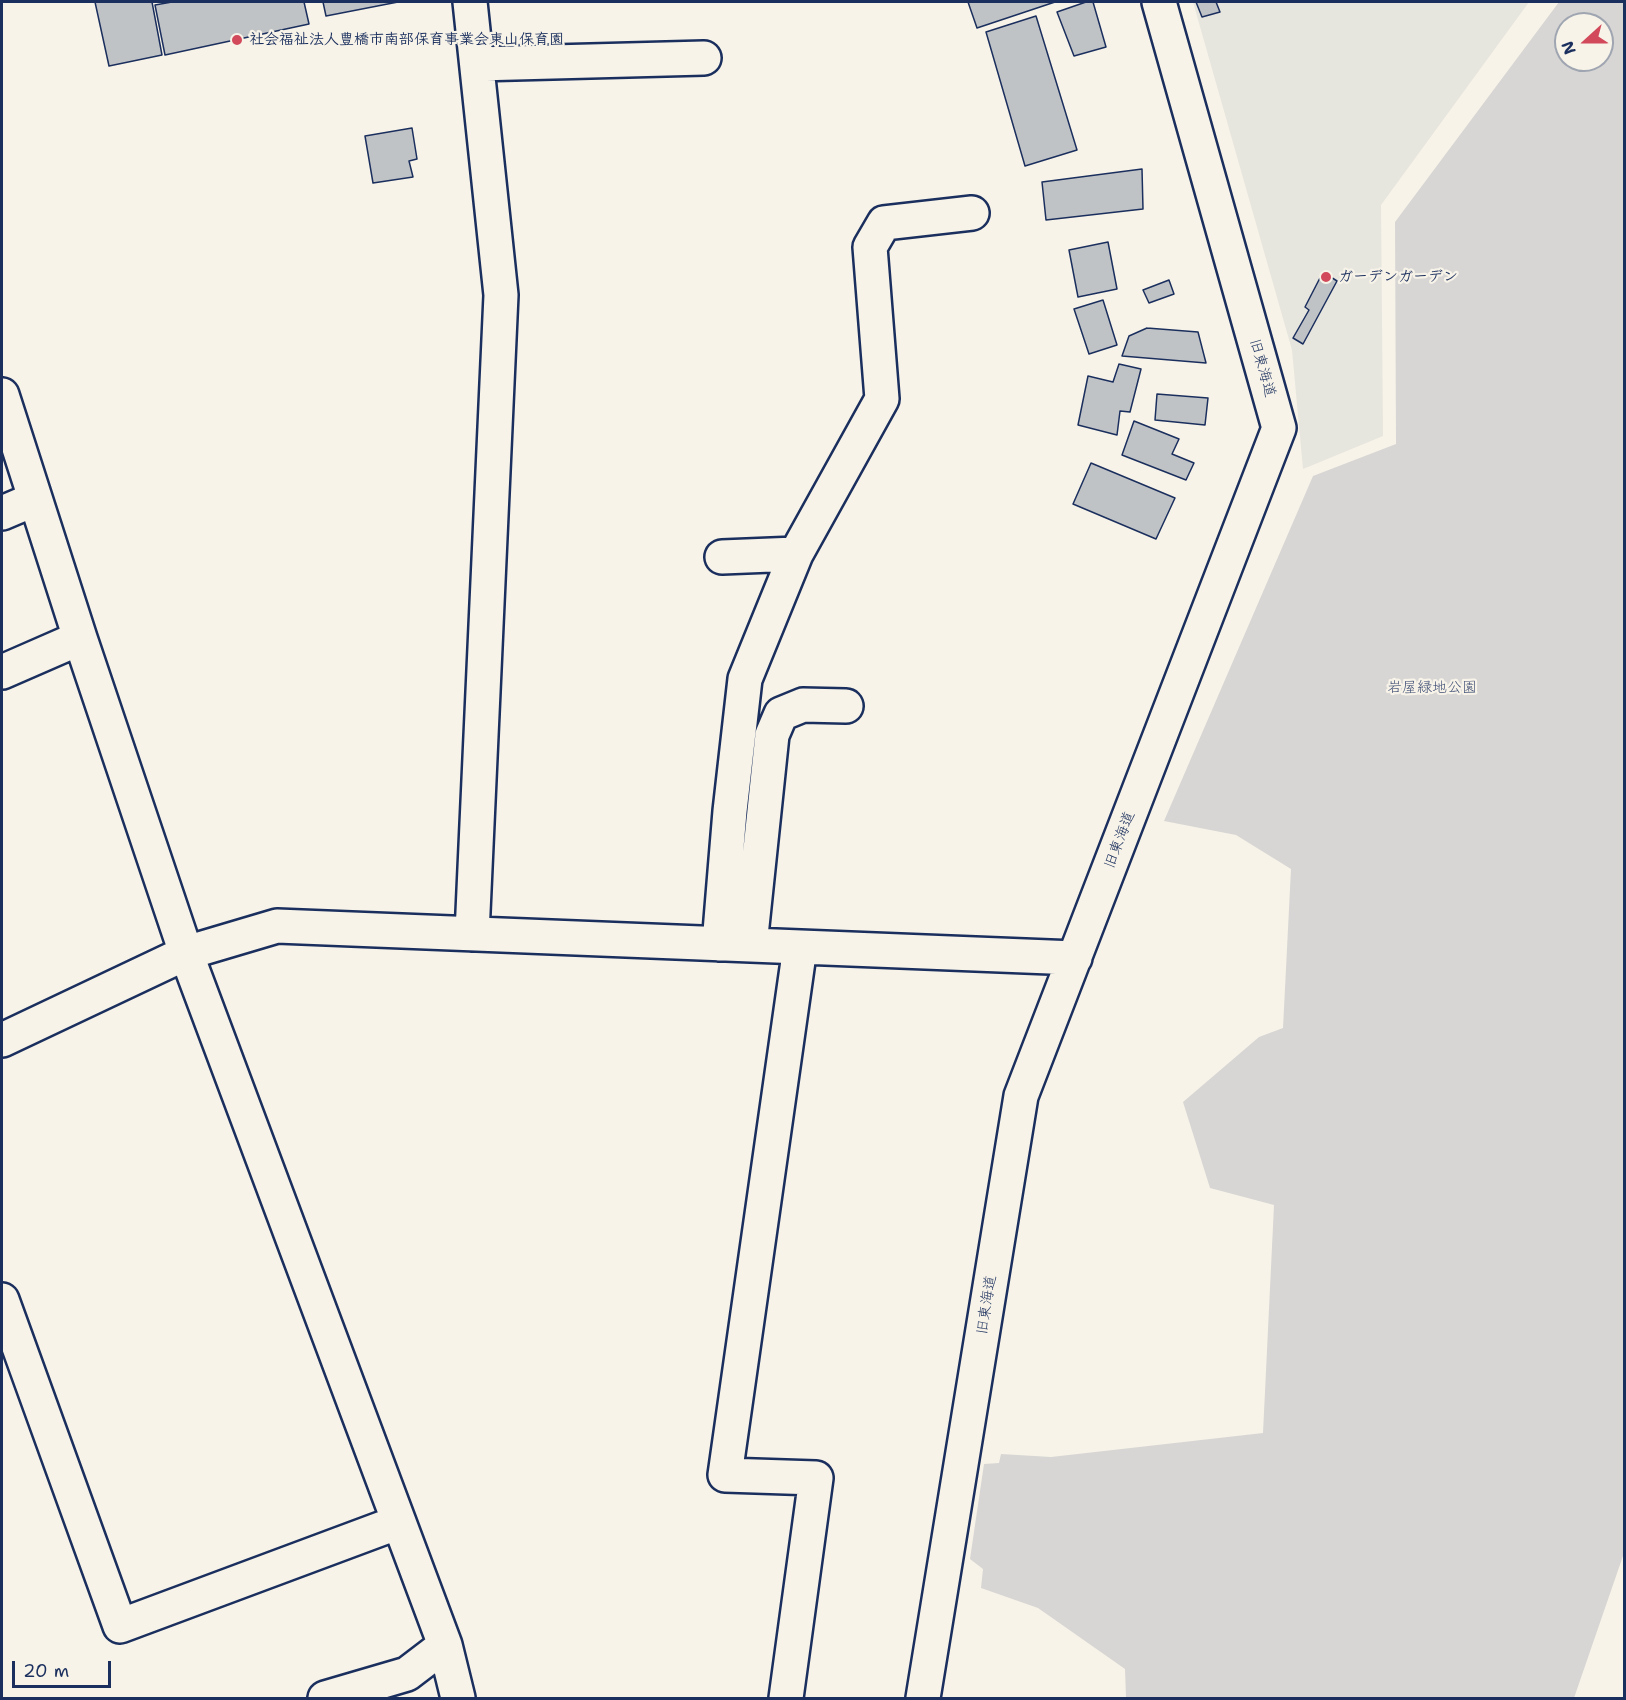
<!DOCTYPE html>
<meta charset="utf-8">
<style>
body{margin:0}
#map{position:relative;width:1626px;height:1700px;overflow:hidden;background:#f7f3e8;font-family:"Shantell Sans",sans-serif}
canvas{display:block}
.frame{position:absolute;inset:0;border:3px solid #1b2f5e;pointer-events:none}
.north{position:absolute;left:1554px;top:12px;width:60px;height:60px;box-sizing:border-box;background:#f7f3e8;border:2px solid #9fa5b1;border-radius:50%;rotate:249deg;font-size:16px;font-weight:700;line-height:24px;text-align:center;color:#1b2f5e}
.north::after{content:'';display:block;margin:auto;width:21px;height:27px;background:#d1495b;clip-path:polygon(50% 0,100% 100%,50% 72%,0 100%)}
.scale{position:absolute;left:12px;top:1661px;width:99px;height:27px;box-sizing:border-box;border:3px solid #1b2f5e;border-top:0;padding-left:8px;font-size:18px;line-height:21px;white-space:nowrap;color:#1b2f5e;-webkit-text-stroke:4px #f7f3e8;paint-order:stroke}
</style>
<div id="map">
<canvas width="1626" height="1700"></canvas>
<div class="frame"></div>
<div class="north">N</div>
<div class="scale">20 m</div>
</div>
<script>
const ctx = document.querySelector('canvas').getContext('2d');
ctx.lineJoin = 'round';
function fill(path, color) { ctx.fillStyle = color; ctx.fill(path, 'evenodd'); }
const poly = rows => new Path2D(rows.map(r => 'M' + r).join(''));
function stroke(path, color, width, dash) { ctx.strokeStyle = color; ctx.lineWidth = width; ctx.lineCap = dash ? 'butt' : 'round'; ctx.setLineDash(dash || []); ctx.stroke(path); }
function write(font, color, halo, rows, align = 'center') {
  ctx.font = font + ' "Shantell Sans","Klee One",sans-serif'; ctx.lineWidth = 4.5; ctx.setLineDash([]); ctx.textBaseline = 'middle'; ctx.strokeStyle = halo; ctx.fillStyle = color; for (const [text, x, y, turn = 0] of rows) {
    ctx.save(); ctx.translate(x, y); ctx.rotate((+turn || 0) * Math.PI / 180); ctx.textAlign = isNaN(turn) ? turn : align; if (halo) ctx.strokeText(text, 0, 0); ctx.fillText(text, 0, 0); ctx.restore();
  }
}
fill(poly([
 [1193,2,1529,2,1381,205,1383,436,1303,469,1292,350]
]), '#e6e5de');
fill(poly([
 [1559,2,1624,2,1624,1553,1574,1698,1126,1698,1125,1669,1038,1608,981,1588,983,1569,970,1559,984,1464,999,1463,1001,1454,1051,1457,1263,1433,1274,1205,1210,1188,1183,1102,1259,1037,1283,1028,1291,869,1236,835,1164,821,1313,476,1396,444,1395,222],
 [1566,24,1602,24,1602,60,1566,60]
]), '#d7d6d4');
const building = poly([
 [95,2,152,2,162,55,109,66,95,2],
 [172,2,304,2,309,24,165,55,155,5,172,2],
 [323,2,398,2,326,16,323,2],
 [968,2,1055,2,977,28,968,2],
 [1086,2,1093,2,1106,47,1074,56,1057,12,1086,2],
 [1196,2,1216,2,1220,12,1202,17,1196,2],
 [1036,16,1077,150,1025,166,986,32,1036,16],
 [412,128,417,159,409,161,413,177,373,183,365,136,412,128],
 [1142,169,1143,209,1046,220,1042,182,1142,169],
 [1108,242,1117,289,1078,297,1069,250,1108,242],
 [1323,272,1337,281,1303,344,1293,338,1309,310,1305,307,1323,272],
 [1169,280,1174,294,1149,303,1143,290,1169,280],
 [1103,300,1117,345,1089,354,1074,309,1103,300],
 [1147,328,1198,332,1206,363,1122,356,1129,336,1147,328],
 [1119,364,1141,369,1130,412,1120,411,1117,435,1078,425,1088,376,1113,382,1119,364],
 [1157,394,1208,398,1205,425,1155,420,1157,394],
 [1134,421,1179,439,1172,454,1194,463,1186,480,1122,455,1134,421],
 [1091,463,1175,498,1156,539,1073,504,1091,463]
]);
fill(building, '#c0c3c5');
stroke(building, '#1b2f5e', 1.5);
const minor = poly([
 [470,2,501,295,472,934],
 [477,64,704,58],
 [2,395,80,638,186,953,445,1645,407,1674,325,1698],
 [2,513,35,499],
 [722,557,796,554],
 [2,672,80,638],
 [719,944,730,811,745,679,796,554,882,399,870,247,884,223,972,213],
 [750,945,772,735,781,714,803,705,846,706],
 [2,1040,186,953,277,926,1075,958],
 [2,1300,120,1626,399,1522],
 [445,1645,458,1698],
 [786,1698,816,1478,725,1475,800,947],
 [923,1698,1021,1096,1279,428,1159,2]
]);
stroke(minor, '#1b2f5e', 38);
stroke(minor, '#f7f3e8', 33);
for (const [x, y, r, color] of [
 [237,40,6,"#d1495b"],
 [1326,277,6,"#d1495b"]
]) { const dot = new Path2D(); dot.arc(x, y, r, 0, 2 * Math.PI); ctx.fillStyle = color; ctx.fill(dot); stroke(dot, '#f7f3e8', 2); }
write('bold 15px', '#1b2f5e', '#f7f3e8', [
 ["社会福祉法人豊橋市南部保育事業会東山保育園",249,40],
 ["ガーデンガーデン",1338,277]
], 'left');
write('15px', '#1b2f5e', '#f7f3e8', [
 ["旧東海道",1262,368,74],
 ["旧東海道",1120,840,-69],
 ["旧東海道",987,1305,-81]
]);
write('15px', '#415076', '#f7f3e8', [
 ["岩屋緑地公園",1432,688]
]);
</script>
